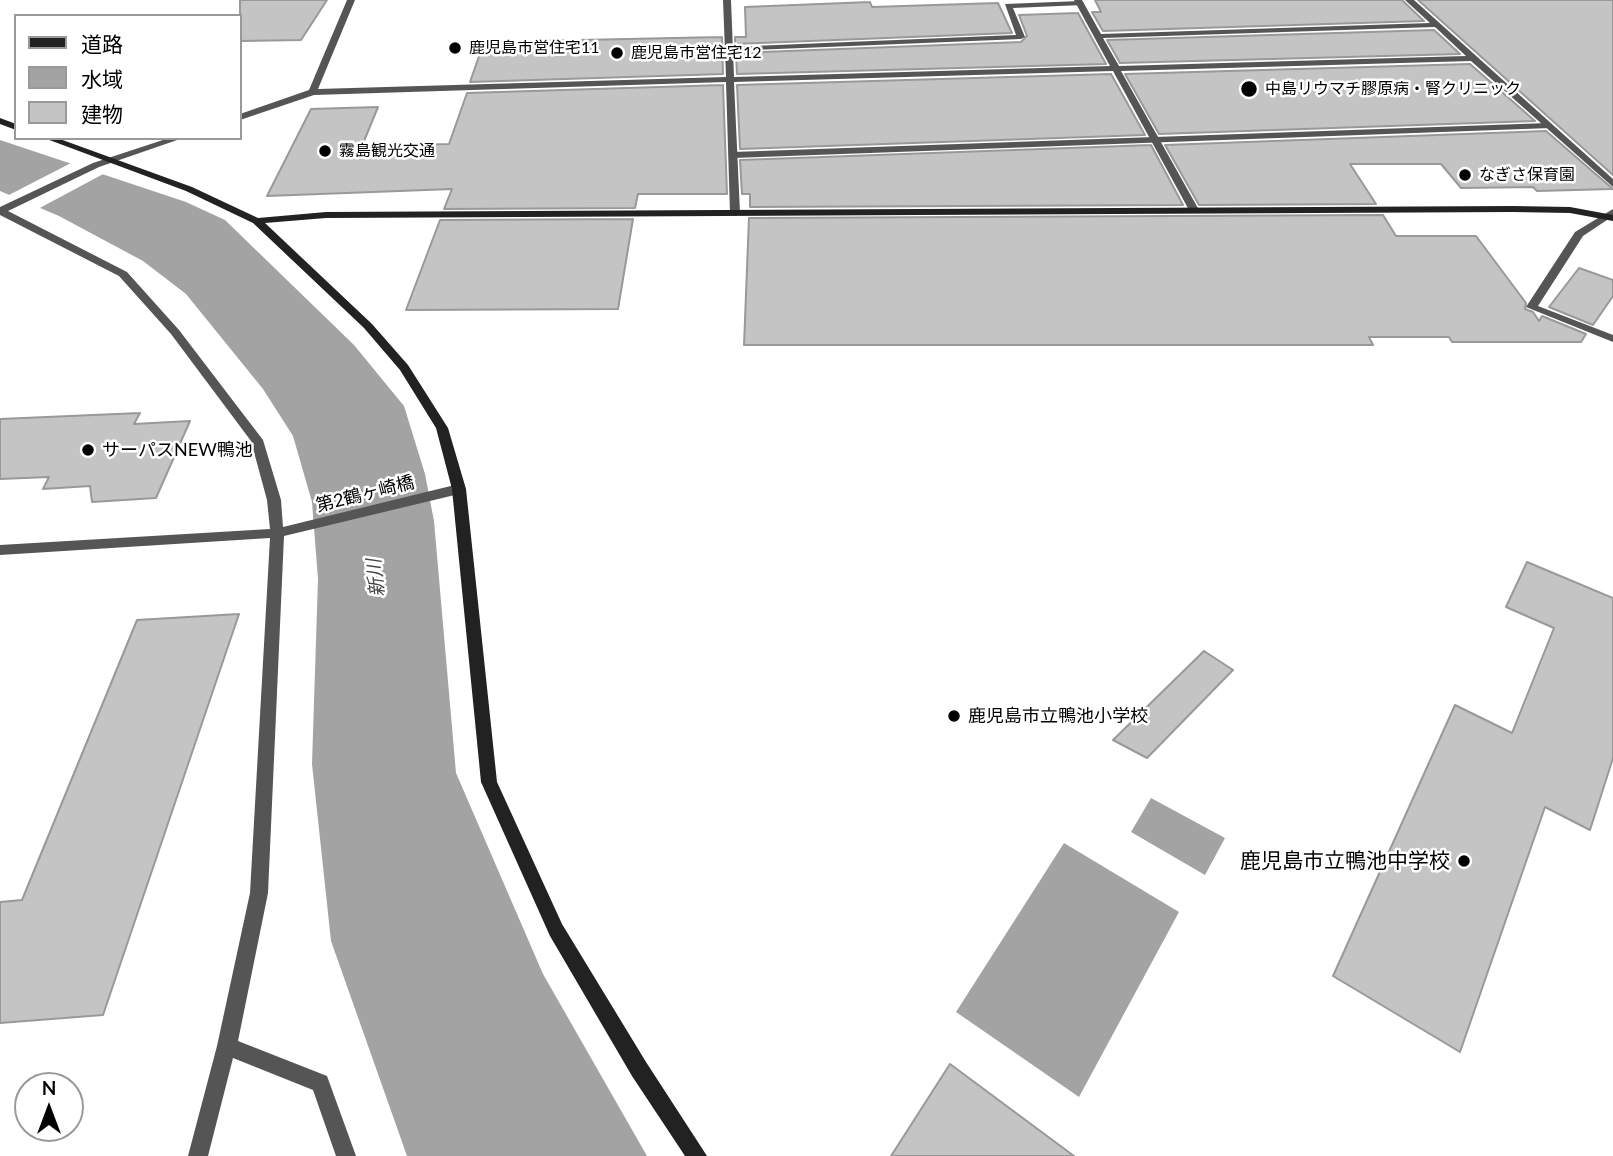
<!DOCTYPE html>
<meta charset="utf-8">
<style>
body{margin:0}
#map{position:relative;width:1613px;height:1156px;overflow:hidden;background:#fff;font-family:Lato,"Noto Sans JP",sans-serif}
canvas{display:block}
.legend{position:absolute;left:14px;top:14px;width:228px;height:126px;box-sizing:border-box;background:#fff;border:2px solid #999;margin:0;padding:9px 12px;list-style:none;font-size:21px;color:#000}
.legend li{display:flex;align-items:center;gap:14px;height:35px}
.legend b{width:35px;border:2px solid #999}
.north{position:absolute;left:14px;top:1072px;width:70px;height:70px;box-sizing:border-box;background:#fff;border:2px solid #999;border-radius:50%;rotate:0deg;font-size:19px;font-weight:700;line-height:28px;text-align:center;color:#000}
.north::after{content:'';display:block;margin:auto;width:24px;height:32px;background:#000;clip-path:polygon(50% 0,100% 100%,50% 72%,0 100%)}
</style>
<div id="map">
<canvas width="1613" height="1156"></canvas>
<ul class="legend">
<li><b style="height:9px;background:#222"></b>道路</li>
<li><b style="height:19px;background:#a3a3a3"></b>水域</li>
<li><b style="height:19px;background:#c4c4c4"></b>建物</li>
</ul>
<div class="north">N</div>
</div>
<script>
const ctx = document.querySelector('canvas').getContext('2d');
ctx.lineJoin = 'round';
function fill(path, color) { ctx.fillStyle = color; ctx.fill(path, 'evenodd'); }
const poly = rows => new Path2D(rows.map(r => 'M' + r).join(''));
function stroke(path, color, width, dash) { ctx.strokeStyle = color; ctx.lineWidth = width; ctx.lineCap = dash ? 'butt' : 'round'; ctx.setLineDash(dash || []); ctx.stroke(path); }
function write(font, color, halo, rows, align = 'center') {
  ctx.font = font + ' Lato,"Noto Sans JP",sans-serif'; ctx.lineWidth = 5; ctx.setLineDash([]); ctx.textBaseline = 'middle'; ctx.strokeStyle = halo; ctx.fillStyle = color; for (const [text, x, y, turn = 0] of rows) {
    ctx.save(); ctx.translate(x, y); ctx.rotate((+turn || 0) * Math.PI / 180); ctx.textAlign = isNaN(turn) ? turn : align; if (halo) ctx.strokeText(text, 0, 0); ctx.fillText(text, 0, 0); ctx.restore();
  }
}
fill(poly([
 [0,140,186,202,225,220,354,345,404,406,425,474,434,521,456,773,543,974,647,1156,407,1156,331,941,312,764,318,579,312,502,293,436,263,389,186,294,143,261,59,216,0,191],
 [1151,798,1225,838,1205,875,1131,832],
 [1064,843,1179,912,1079,1097,956,1012]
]), '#a3a3a3');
fill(poly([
 [75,161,107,172,36,210,5,197]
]), '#fff');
const building = poly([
 [240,0,327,0,301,40,240,41,240,0],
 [1095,0,1402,0,1424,21,1103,31,1092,12,1101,12,1095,0],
 [1418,0,1613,0,1613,175,1418,0],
 [870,2,872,7,998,3,1012,33,735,44,735,37,746,37,745,7,870,2],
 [1078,13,1106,64,737,74,736,53,1021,42,1027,36,1019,15,1078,13],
 [1434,30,1460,54,1120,63,1107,40,1434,30],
 [722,37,723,74,470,82,484,42,722,37],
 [1470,64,1535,121,1159,134,1125,74,1470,64],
 [1111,74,1145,135,740,149,737,85,1111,74],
 [723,85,727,194,638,194,635,208,444,209,452,189,267,196,311,109,378,107,362,146,449,144,467,93,723,85],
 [1546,131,1613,189,1537,191,1533,187,1461,188,1441,164,1350,164,1376,204,1199,205,1165,145,1546,131],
 [1151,145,1183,205,750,207,750,194,742,194,740,160,1151,145],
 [1383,215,1396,236,1476,236,1526,303,1525,309,1533,312,1539,321,1542,316,1586,334,1581,342,1452,342,1449,337,1369,337,1373,345,744,345,749,218,1383,215],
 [633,219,618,309,406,310,440,220,633,219],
 [1579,268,1613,280,1613,296,1593,325,1549,307,1579,268],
 [140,413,134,424,190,421,156,498,92,502,90,486,43,489,49,477,0,479,0,419,140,413],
 [1527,562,1613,598,1613,758,1590,830,1545,807,1460,1052,1333,976,1455,705,1512,733,1554,628,1506,607,1527,562],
 [239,614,103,1015,0,1023,0,902,22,900,137,620,239,614],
 [1204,651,1233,670,1147,758,1113,740,1204,651],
 [950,1064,1074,1156,891,1156,950,1064]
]);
fill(building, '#c4c4c4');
stroke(building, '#999', 2);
fill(poly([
 [1080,1,1084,3,1083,5,1013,8,1025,37,1021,39,729,51,725,49,729,47,1016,35,1005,4,1080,1],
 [1548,123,1553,126,1551,128,733,158,728,155,733,152,1548,123]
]), '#555');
fill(poly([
 [347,0,355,0,318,89,726,77,723,0,731,0,734,77,1110,66,1074,0,1082,0,1101,34,1430,23,1405,0,1414,0,1613,179,1613,187,1471,61,1121,71,1199,210,1194,213,1189,210,1113,71,734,82,740,213,735,216,730,213,726,82,314,95,240,120,240,114,309,90,347,0],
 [1435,27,1466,56,1119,66,1103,38,1435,27],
 [169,138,183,138,99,167,8,211,127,272,179,330,263,440,281,500,283,527,459,484,466,489,459,494,284,536,268,893,238,1041,327,1076,356,1156,336,1156,313,1090,233,1058,208,1156,188,1156,217,1046,250,893,270,538,0,555,0,545,270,529,267,500,251,441,171,334,119,276,0,215,0,207,93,163,169,138],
 [1613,209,1613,216,1583,236,1538,306,1613,335,1613,342,1526,307,1575,232,1613,209]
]), '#555');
fill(poly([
 [0,118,16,124,16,130,0,124,0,118],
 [44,138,57,138,192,187,258,218,326,212,1513,206,1570,207,1613,215,1613,221,1570,213,1513,212,326,218,265,223,372,324,408,365,448,428,466,489,497,782,562,924,646,1062,707,1156,685,1156,632,1076,550,936,481,782,452,489,436,428,400,370,364,328,253,223,186,191,44,138]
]), '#222');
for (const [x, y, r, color] of [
 [455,48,7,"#000"],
 [617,53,7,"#000"],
 [1249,89,9,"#000"],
 [325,151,7,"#000"],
 [1465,175,7,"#000"],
 [88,450,7,"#000"],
 [954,716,7,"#000"],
 [1464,861,7,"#000"]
]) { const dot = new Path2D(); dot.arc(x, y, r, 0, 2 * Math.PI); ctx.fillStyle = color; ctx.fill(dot); stroke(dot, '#fff', 2.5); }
write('16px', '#000', '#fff', [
 ["鹿児島市営住宅11",469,48],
 ["鹿児島市営住宅12",631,53],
 ["中島リウマチ膠原病・腎クリニック",1265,89],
 ["霧島観光交通",339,151],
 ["なぎさ保育園",1479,175]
], 'left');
write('18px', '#000', '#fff', [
 ["サーパスNEW鴨池",102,450],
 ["鹿児島市立鴨池小学校",968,716]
], 'left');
write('18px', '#000', '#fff', [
 ["第2鶴ヶ崎橋",365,494,-14]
]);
write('italic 19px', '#444', '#fff', [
 ["新川",376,578,-96]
]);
write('21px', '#000', '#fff', [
 ["鹿児島市立鴨池中学校",1450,861]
], 'right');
</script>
